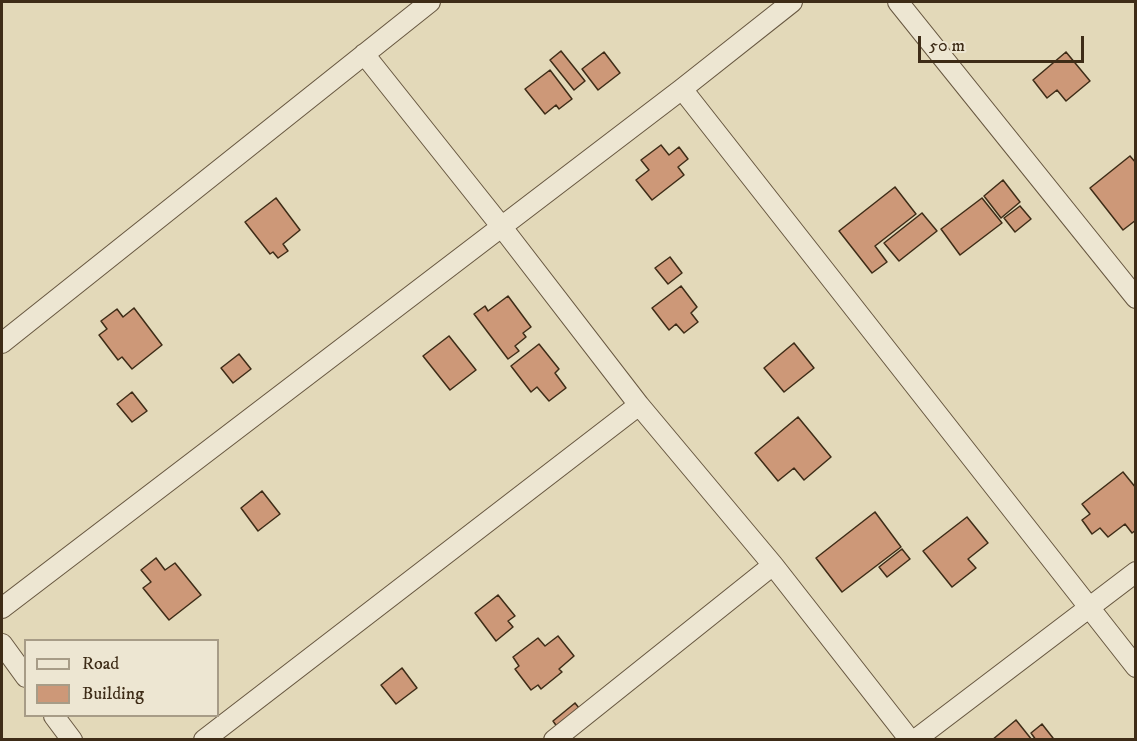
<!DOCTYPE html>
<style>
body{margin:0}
#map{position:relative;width:1137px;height:741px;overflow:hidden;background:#e3d9b9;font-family:"IM FELL DW Pica",serif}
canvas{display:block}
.frame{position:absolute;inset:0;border:3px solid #3e2c17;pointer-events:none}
.legend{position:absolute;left:24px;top:639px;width:195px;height:78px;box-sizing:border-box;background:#ede6d2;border:2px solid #a79c87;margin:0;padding:8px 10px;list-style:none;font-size:18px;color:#3e2c17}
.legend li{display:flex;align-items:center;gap:12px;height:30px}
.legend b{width:30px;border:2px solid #a79c87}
.scale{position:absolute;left:918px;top:36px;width:166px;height:27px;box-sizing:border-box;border:3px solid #3e2c17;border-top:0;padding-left:8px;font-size:18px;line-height:21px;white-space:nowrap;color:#3e2c17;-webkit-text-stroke:4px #ede6d2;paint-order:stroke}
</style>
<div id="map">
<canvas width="1137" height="741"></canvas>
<div class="frame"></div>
<ul class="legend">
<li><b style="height:8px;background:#ede6d2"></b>Road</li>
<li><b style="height:16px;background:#cd9878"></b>Building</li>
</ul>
<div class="scale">50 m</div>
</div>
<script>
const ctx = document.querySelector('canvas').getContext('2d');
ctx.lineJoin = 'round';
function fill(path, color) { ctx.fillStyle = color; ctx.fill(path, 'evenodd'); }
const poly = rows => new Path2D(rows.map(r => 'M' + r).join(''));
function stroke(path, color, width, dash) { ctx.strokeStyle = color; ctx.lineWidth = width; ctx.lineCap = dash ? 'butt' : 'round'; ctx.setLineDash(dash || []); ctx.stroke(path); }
const building = poly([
 [561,51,585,81,574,90,550,60,561,51],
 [604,52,620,73,598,90,582,69,604,52],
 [1066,52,1090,81,1066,101,1057,90,1047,98,1033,80,1066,52],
 [550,70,572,99,559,109,556,105,545,114,525,89,550,70],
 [661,145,669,155,679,147,688,159,678,167,684,175,652,200,636,180,649,170,641,160,661,145],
 [1130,156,1136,163,1136,220,1123,230,1090,188,1130,156],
 [1003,180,1020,202,1001,218,984,196,1003,180],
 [895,187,916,214,875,246,887,262,872,273,839,231,895,187],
 [276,198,300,230,283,244,288,251,278,258,273,252,270,254,245,222,276,198],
 [982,198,1002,223,960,255,941,229,982,198],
 [1020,206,1031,219,1015,232,1004,218,1020,206],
 [922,213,937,231,899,261,884,243,922,213],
 [670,257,682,273,668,284,655,268,670,257],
 [681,286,697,307,691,313,698,322,684,333,676,324,669,330,652,308,681,286],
 [508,296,531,327,523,333,526,337,515,346,519,351,508,359,474,314,485,306,488,311,508,296],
 [134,308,162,345,132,369,122,357,118,360,99,335,107,329,101,321,117,309,123,317,134,308],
 [449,336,476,370,450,390,423,356,449,336],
 [794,343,814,368,784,392,764,368,794,343],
 [539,344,559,369,555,373,566,388,549,401,537,387,531,392,511,366,539,344],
 [239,354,251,369,233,383,221,368,239,354],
 [132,392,147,411,132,422,117,404,132,392],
 [798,417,831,457,804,480,794,468,778,481,755,453,798,417],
 [1123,472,1136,488,1136,530,1132,533,1125,524,1108,537,1100,528,1092,534,1082,520,1090,514,1082,504,1123,472],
 [262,491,280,514,258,531,241,508,262,491],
 [875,512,901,547,842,592,816,558,875,512],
 [967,517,988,543,968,559,976,568,952,587,923,551,967,517],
 [902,549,910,559,887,577,879,567,902,549],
 [156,558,165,570,175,563,201,595,169,620,143,588,151,582,141,570,156,558],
 [498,595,515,616,508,621,513,627,496,641,475,613,498,595],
 [558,636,574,656,559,669,562,672,541,689,538,685,531,690,515,669,519,666,513,657,538,638,545,646,558,636],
 [402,668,417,688,396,704,381,685,402,668],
 [575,703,583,713,560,731,553,721,575,703],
 [1016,720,1032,740,992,740,1016,720],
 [1042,724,1053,738,1052,740,1036,740,1031,733,1042,724]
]);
fill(building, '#cd9878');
stroke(building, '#3e2c17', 1.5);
const street = poly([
 [898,2,1136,298],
 [364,54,501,226,639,405,773,565,910,740],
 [682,89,1136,667],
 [2,343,430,2],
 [2,608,682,89,792,2],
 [2,644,26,677],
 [54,716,72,740],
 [204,740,639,405],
 [554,740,773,565],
 [915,740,1136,572]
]);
stroke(street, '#675740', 22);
stroke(street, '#ede6d2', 20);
</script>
